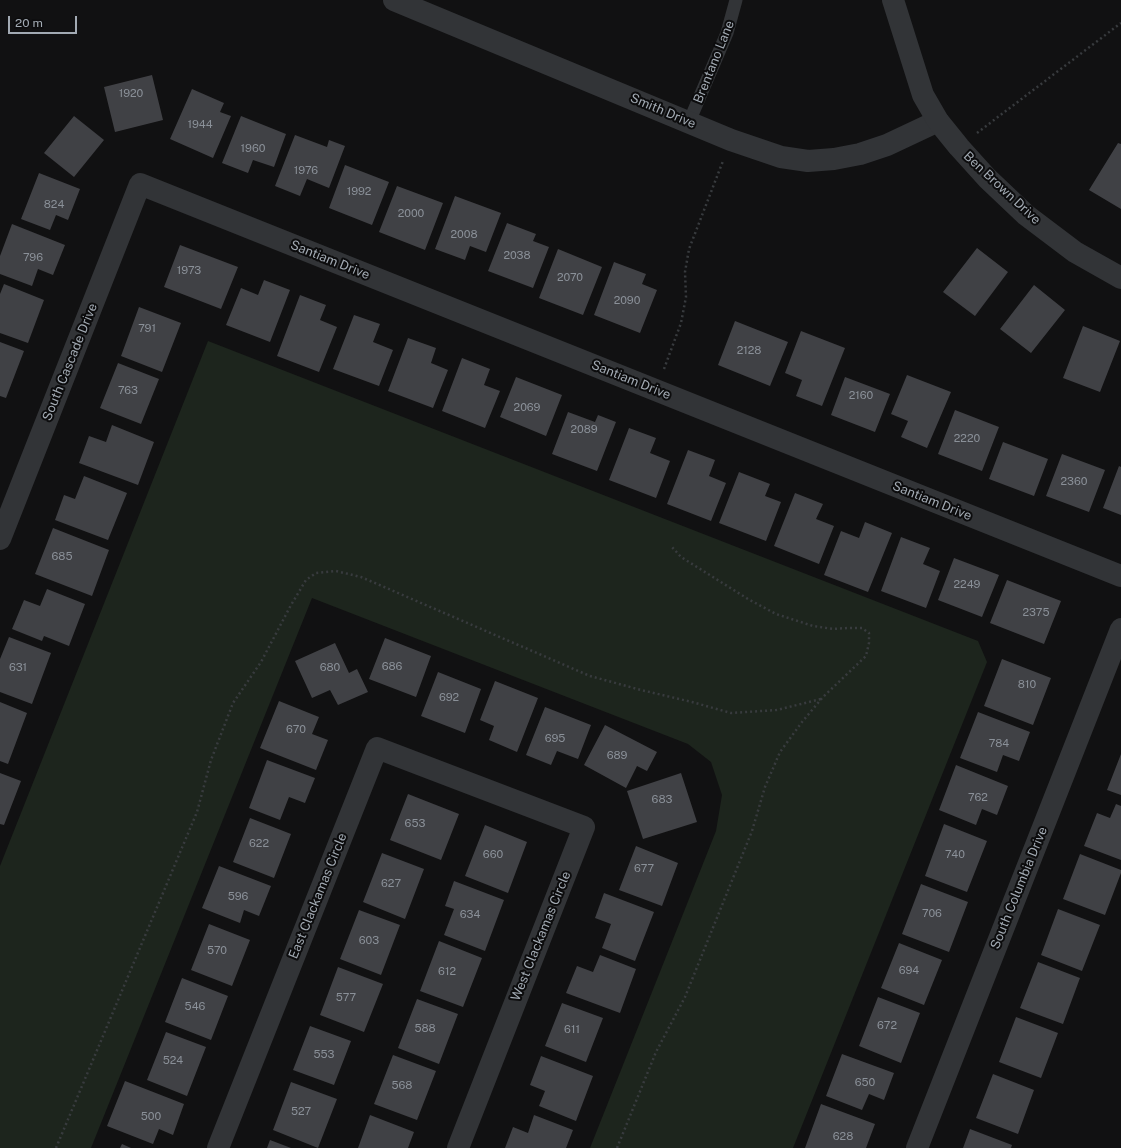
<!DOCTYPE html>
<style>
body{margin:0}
#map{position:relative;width:1121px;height:1148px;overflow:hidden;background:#111112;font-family:"Public Sans",sans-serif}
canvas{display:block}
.scale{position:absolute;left:8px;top:16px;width:69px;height:18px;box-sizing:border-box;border:2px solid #a2aab3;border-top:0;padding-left:5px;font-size:12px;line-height:14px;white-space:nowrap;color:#a2aab3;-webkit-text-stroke:3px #0c0c0d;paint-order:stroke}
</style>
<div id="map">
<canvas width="1121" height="1148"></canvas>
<div class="scale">20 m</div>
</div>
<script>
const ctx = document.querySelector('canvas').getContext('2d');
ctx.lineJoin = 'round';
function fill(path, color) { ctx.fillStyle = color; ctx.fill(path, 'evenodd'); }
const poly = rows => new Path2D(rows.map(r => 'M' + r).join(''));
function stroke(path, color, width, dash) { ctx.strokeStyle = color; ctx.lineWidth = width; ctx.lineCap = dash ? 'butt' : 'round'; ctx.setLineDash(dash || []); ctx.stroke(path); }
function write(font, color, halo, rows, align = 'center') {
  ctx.font = font + ' "Public Sans",sans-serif'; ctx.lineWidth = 4; ctx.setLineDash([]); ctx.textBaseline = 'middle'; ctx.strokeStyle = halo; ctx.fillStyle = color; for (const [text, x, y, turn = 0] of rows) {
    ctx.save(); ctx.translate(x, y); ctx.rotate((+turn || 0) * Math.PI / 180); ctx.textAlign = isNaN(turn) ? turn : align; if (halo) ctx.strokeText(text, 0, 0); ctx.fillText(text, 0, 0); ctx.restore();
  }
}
fill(poly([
 [208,341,978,641,987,662,793,1148,590,1148,716,831,722,795,711,762,688,744,312,598,91,1148,0,1148,0,866]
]), '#1d251d');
fill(poly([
 [152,75,163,120,115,132,104,87],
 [192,89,224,103,220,112,231,116,213,158,170,139],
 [74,116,104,140,74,177,44,153],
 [241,116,286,134,274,167,253,160,248,173,222,163],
 [295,135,327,147,329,140,345,146,329,188,307,179,300,196,275,186],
 [1118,143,1121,144,1121,209,1089,190],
 [345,165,389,182,372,225,329,208],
 [39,173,80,189,68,220,56,215,50,230,21,219],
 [397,186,443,203,425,250,379,232],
 [455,196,501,213,486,252,470,246,465,260,435,249],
 [507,223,536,234,533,241,549,247,533,288,488,271],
 [12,224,65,245,53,275,38,269,32,286,0,274,0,256],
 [180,245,238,267,221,309,164,287],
 [977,248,1008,272,975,316,943,292],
 [558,249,602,267,583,315,539,298],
 [614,262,646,274,642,284,657,290,640,333,594,315],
 [264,280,290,290,270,342,226,325,241,288,258,295],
 [4,284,44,300,28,343,0,333,0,294],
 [1034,285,1065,310,1031,353,1000,329],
 [300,295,326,305,320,320,337,327,319,372,277,356],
 [139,307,181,323,162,372,121,356],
 [354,315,380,324,373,342,393,350,379,386,333,369],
 [735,321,788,342,770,386,718,365],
 [1083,326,1120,341,1100,392,1063,378],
 [801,331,845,348,822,406,796,396,802,380,785,373],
 [408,338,436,348,431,363,448,370,433,408,388,391],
 [0,342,24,351,6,398,0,396],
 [462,358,490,369,484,385,500,391,485,428,442,411],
 [118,363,159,379,141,424,100,408],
 [907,375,951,392,927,448,901,437,908,421,891,414],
 [516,377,562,395,546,436,500,417],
 [845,377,890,394,875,432,831,415],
 [955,410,999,427,982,471,938,454],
 [568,412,595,422,598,415,616,422,597,471,552,454],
 [112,425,154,442,138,485,79,463,89,436,106,442],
 [629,428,656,438,650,453,670,461,656,498,609,480],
 [1003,442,1048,459,1034,496,989,479],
 [688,450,715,460,709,476,726,483,711,521,667,504],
 [1062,454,1105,470,1089,512,1046,496],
 [1119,466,1121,467,1121,515,1103,508],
 [739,472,770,484,765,496,781,502,766,541,719,523],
 [84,476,127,493,108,540,55,520,64,495,75,499],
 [795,493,823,504,816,519,834,526,819,564,774,546],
 [865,522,892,533,868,592,824,575,841,531,859,538],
 [53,528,109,550,92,596,35,574],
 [901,537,930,548,923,564,940,571,926,608,881,591],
 [954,558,999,575,982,617,938,600],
 [1007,580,1061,601,1044,644,990,623],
 [47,589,85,604,69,646,44,636,42,641,12,629,24,600,40,606],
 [9,637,51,653,32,704,0,692,0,659],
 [385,638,431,656,416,697,369,679],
 [335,643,349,673,357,669,368,692,338,705,330,690,312,698,295,661],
 [1002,659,1051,678,1033,725,984,706],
 [438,672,481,689,465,733,421,716],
 [495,681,538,698,517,752,489,740,494,726,480,720],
 [279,701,319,717,312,734,328,740,316,770,260,748],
 [0,702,27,713,8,764,0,761],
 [545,707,591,725,578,759,557,751,551,765,526,755],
 [978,712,1030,732,1019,761,1003,755,997,772,960,758],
 [605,725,657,752,647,771,637,766,626,788,584,765],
 [1121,754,1121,795,1107,790],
 [267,760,315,778,305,803,289,797,280,820,249,808],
 [956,765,1008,786,997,815,982,809,976,825,939,810],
 [0,773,21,781,4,825,0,824],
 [681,773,697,822,643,839,627,791],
 [408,794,459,814,441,860,390,840],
 [1116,804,1121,806,1121,860,1084,846,1097,813,1110,818],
 [250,818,291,834,274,878,233,862],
 [944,824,987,841,967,892,925,876],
 [485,825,527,842,508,893,465,876],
 [636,846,678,863,662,906,619,890],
 [382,853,424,869,405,919,363,902],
 [1080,854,1121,870,1121,873,1105,915,1063,899],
 [219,866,271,886,259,916,244,910,240,923,202,908],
 [454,881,504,900,485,951,444,935,454,909,445,906],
 [921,884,968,902,949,952,902,934],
 [604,893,654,912,635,961,602,948,611,924,595,918],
 [1058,909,1100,925,1082,971,1041,955],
 [359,910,400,925,381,975,340,959],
 [209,924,250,940,232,986,191,970],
 [439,941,482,958,463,1007,420,991],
 [899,943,942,960,924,1005,881,988],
 [600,955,636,969,620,1013,566,993,577,966,593,972],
 [1038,962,1080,978,1063,1024,1020,1008],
 [338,967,383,984,364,1032,320,1015],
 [182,978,228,996,211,1040,165,1022],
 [878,997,920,1013,901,1063,859,1046],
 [417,999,458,1014,439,1064,398,1048],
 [562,1003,603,1018,586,1062,545,1046],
 [1016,1017,1058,1033,1041,1078,999,1062],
 [310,1026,351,1041,334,1085,293,1070],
 [166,1032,206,1047,187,1096,147,1080],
 [842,1054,894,1073,884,1100,869,1094,862,1110,826,1096],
 [393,1055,436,1071,417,1120,374,1104],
 [541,1056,593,1076,576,1121,539,1106,545,1091,530,1085],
 [993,1074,1034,1090,1018,1134,976,1118],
 [125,1081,184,1104,173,1135,159,1129,153,1144,107,1126],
 [291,1082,337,1099,318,1148,273,1130],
 [821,1104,875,1124,866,1148,805,1148],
 [370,1115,414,1132,408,1148,358,1148],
 [534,1115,573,1130,566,1148,505,1148,513,1127,528,1133],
 [970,1129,1012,1145,1011,1148,963,1148],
 [270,1140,291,1148,267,1148],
 [122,1144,131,1148,120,1148]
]), '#404145');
stroke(poly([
 [977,133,1121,23],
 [664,369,681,323,686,297,685,272,689,249,723,161],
 [56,1148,197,812,211,760,233,703,261,662,291,605,306,580,316,573,336,571,361,577,590,676,641,690,692,702,731,713,777,710,821,699],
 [617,1148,656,1052,685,997,752,831,765,787,780,752,802,722,823,697,866,656,869,643,869,633,862,628,847,628,833,629,813,626,776,614,748,599,681,557,672,547]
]), '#383b3e', 2.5, [2, 3]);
stroke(poly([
 [689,122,727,33,736,0]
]), '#323437', 13);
stroke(poly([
 [394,0,731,140,781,157,808,161,834,159,860,154,887,145,938,121],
 [0,539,140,184,1121,576],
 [218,1148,377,748,584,827,458,1148],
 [917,1148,1121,629]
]), '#323437', 22);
stroke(poly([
 [893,0,923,95,938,121,959,147,987,178,1026,215,1075,252,1121,278]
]), '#323437', 22);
write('11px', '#8a9098', null, [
 ["1920",131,94],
 ["1944",200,125],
 ["1960",253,149],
 ["1976",306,171],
 ["1992",359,192],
 ["824",54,205],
 ["2000",411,214],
 ["2008",464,235],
 ["2038",517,256],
 ["796",33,258],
 ["1973",189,271],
 ["2070",570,278],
 ["2090",627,301],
 ["791",147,329],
 ["2128",749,351],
 ["763",128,391],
 ["2160",861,396],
 ["2069",527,408],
 ["2089",584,430],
 ["2220",967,439],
 ["2360",1074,482],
 ["685",62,557],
 ["2249",967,585],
 ["2375",1036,613],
 ["686",392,667],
 ["631",18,668],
 ["680",330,668],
 ["810",1027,685],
 ["692",449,698],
 ["670",296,730],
 ["695",555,739],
 ["784",999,744],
 ["689",617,756],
 ["762",978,798],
 ["683",662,800],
 ["653",415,824],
 ["622",259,844],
 ["660",493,855],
 ["740",955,855],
 ["677",644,869],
 ["627",391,884],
 ["596",238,897],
 ["706",932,914],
 ["634",470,915],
 ["603",369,941],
 ["570",217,951],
 ["694",909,971],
 ["612",447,972],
 ["577",346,998],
 ["546",195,1007],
 ["672",887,1026],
 ["588",425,1029],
 ["611",572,1030],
 ["553",324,1055],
 ["524",173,1061],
 ["650",865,1083],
 ["568",402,1086],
 ["527",301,1112],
 ["500",151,1117],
 ["628",843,1137]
]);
write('13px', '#a2aab3', '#0c0c0d', [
 ["Brentano Lane",714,62,-68],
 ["Smith Drive",663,111,23],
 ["Ben Brown Drive",1002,188,43],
 ["Santiam Drive",330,260,22],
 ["South Cascade Drive",70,362,-68],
 ["Santiam Drive",631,380,22],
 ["Santiam Drive",932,501,22],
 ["South Columbia Drive",1019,888,-68],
 ["East Clackamas Circle",318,896,-68],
 ["West Clackamas Circle",541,936,-68]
]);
</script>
